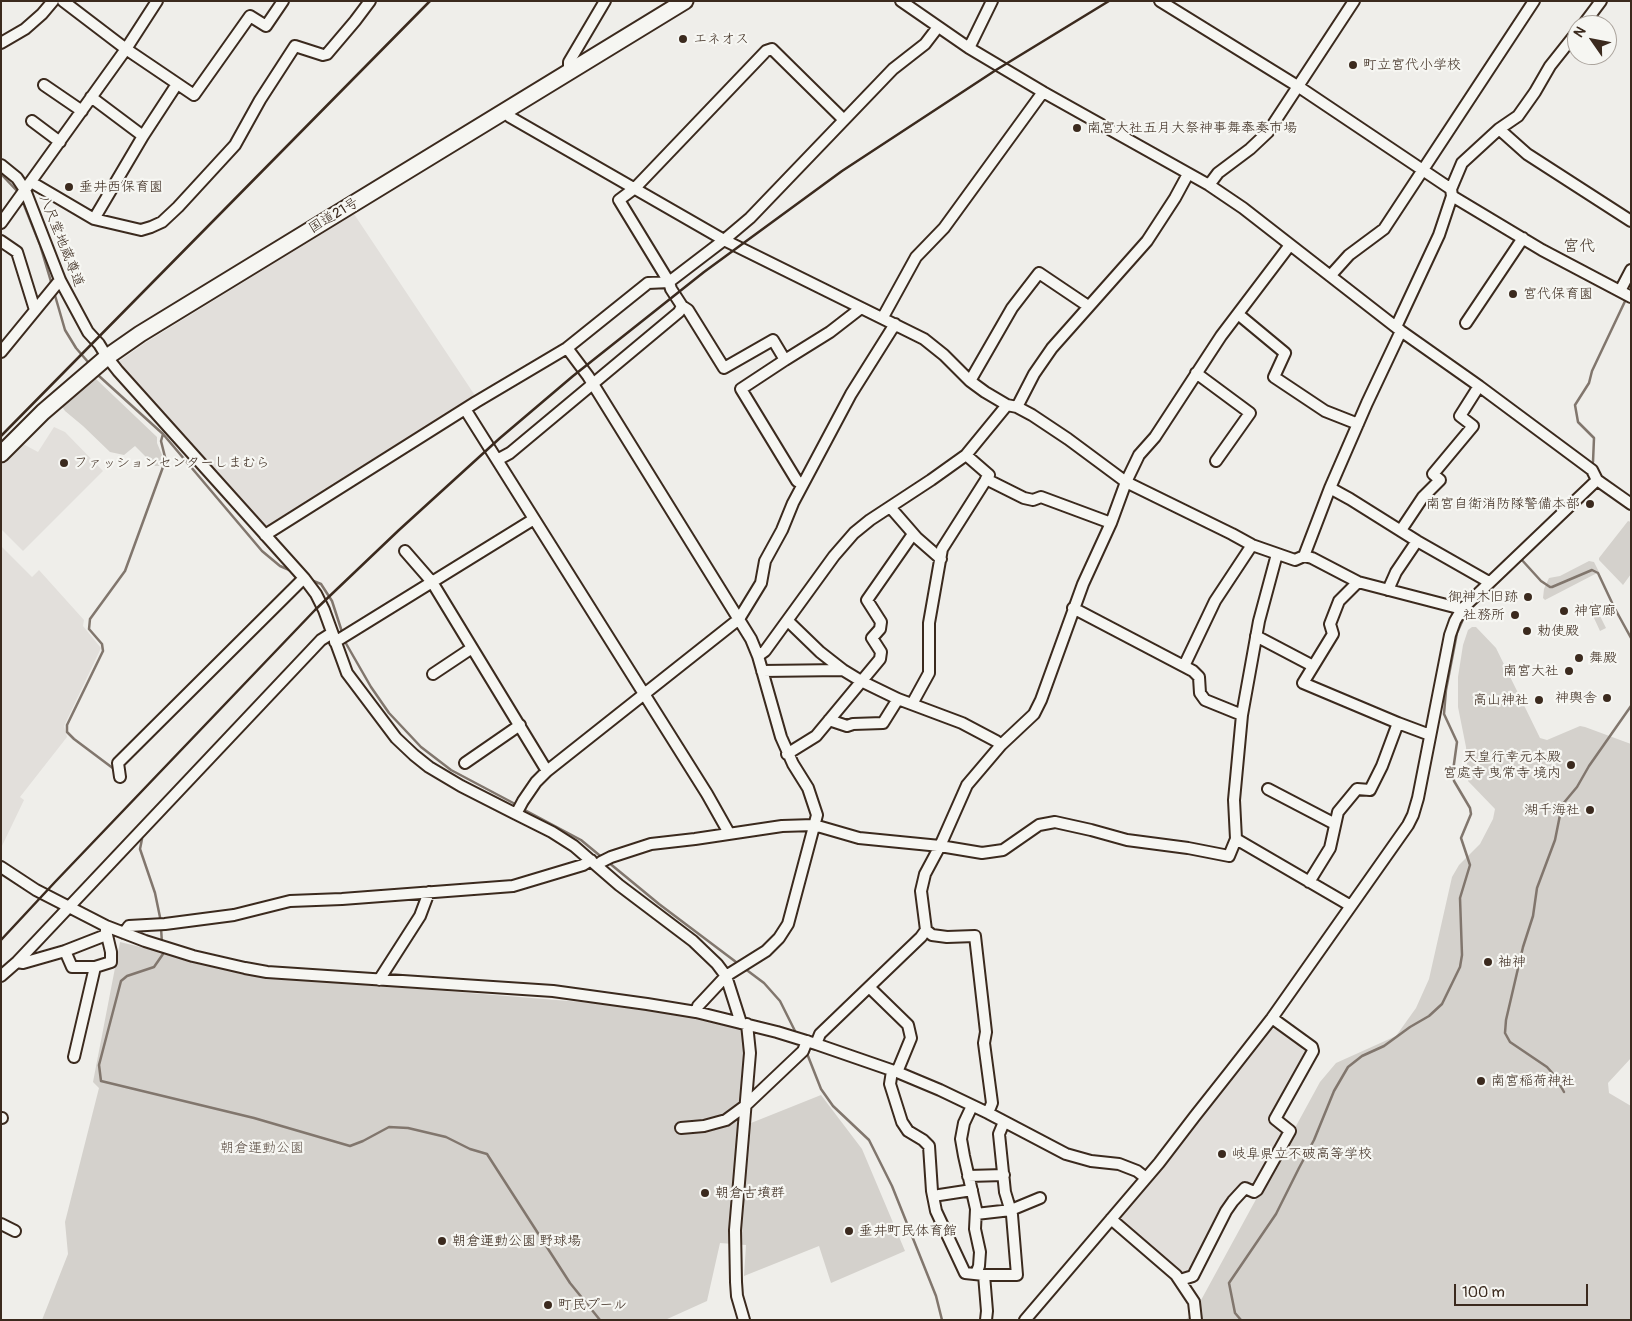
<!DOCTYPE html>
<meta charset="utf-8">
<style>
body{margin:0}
#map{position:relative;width:1632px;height:1321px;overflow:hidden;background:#efeeea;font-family:Pangolin,sans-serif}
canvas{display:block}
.frame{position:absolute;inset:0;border:2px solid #3b2a1e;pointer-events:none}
.north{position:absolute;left:1567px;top:15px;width:50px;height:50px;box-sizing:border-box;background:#f6f6f2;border:1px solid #aba49d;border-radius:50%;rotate:303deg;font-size:14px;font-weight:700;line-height:20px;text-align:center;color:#3b2a1e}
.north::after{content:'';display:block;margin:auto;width:18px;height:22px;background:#3b2a1e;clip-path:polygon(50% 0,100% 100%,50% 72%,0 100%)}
.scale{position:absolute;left:1454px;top:1284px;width:134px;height:22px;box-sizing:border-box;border:2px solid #3b2a1e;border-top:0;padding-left:6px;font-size:15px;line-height:18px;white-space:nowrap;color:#3b2a1e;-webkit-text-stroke:4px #f6f6f2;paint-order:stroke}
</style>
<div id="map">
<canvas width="1632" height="1321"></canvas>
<div class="frame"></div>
<div class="north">N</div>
<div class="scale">100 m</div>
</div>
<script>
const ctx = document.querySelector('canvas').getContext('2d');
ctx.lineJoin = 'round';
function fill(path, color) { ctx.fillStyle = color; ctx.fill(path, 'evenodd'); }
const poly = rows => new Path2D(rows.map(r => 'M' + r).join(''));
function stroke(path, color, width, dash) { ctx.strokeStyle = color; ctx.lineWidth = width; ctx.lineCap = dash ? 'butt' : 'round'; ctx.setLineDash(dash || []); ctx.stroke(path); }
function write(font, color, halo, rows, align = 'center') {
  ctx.font = font + ' Pangolin,"Klee One",sans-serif'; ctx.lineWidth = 4.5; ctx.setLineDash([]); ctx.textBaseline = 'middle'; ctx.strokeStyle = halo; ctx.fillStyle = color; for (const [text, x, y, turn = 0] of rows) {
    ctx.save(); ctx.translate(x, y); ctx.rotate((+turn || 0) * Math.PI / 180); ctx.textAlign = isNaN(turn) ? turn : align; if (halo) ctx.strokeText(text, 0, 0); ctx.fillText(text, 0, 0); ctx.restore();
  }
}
fill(poly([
 [354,214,476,397,268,529,121,366,118,362,145,343],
 [54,427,65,432,103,471,23,551,1,529,1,465,23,444,38,452],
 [1,546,32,577,39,570,84,620,83,626,101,648,64,726,67,737,20,797,24,800,1,848],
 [1271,1023,1311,1048,1273,1119,1287,1131,1257,1187,1243,1186,1192,1274,1183,1277,1171,1263,1118,1221,1119,1216]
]), '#e2dfdb');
fill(poly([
 [95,378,157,437,157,443,162,455,162,463,159,466,155,466,135,446,124,455,110,452,83,426,65,411,61,405],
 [1628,521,1631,522,1631,574,1623,585,1599,560,1599,558],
 [1589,561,1594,562,1599,572,1545,600,1543,598,1544,589,1549,578,1560,576],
 [1593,602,1606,628,1600,631,1588,605],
 [1472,627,1476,627,1496,648,1540,738,1547,740,1580,726,1585,727,1631,744,1631,1058,1608,1083,1609,1093,1631,1106,1631,1320,1185,1320,1194,1313,1320,1082,1336,1063,1396,1036,1416,1008,1429,979,1452,877,1459,865,1480,844,1493,819,1495,809,1468,781,1466,747,1458,707,1458,677,1463,645,1468,630],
 [120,942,259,976,643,1007,741,1024,749,1040,741,1127,821,1095,862,1149,905,1251,831,1283,819,1246,744,1276,746,1245,720,1243,707,1301,665,1320,42,1320,68,1254,65,1222,99,1088,93,1082]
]), '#d4d1cc');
stroke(poly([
 [1,174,19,193],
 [22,200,40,245,52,285],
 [54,292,65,330,76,348,88,362],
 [99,376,163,434,262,551,280,566,294,572],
 [1593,462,1594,438,1578,422,1575,405,1589,383,1592,371,1627,297],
 [1521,559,1541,581,1550,587,1552,587,1592,570,1598,573,1614,607,1631,638],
 [311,580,321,584,332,601,343,635],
 [344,640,371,687,389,713,421,747,451,770,517,805],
 [114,769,74,739,67,732,67,725,103,651,102,644,89,629,90,619,125,571,163,467,165,457,161,441,163,434],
 [521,808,581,840,604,859],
 [142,839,140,849,155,893,161,922],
 [608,862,659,904,740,965],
 [161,927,162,944],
 [163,950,163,954,154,967,127,976,121,981,99,1065,101,1081,254,1118,350,1146,363,1141,389,1127,408,1128,446,1137,470,1149,487,1154,570,1283,600,1320],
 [744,968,764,983,780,1001,797,1035],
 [806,1051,821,1089,833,1106,869,1140,892,1186,936,1296,942,1320],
 [1564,1092,1555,1076,1547,1067,1510,1042,1505,1033,1506,1020,1523,947,1533,916,1537,888,1555,840,1562,805,1577,787,1589,766,1631,706],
 [1241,1320,1235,1313,1229,1283,1276,1214,1299,1168,1314,1140,1334,1091,1348,1067,1362,1056,1384,1046,1410,1027,1429,1016,1442,1004,1460,967,1462,955,1460,898,1470,865,1461,838,1471,814,1470,808,1454,781,1453,771,1457,742,1444,714,1446,690,1457,633,1464,617,1474,604]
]), '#81766d', 2.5);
const minor = poly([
 [63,1,126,49,194,95,250,16,266,26,283,1],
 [901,1,969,48,1043,92,1209,185,1243,208,1401,331,1479,386,1592,470,1597,480,1631,504],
 [1160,1,1299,87,1451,189,1452,196,1439,235,1396,327],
 [1583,25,1601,1],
 [1,43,25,29,42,14,53,1],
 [969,48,992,1],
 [569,73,569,62,605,1],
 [44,85,82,111],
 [91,97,143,136],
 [505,112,510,117,724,240,924,339,944,355,970,381,985,392,1007,405,1017,407,1032,415,1068,439,1126,482,1232,534,1252,545,1295,560,1304,556,1312,558,1358,582,1462,609],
 [32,121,60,142],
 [1499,129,1527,154,1631,221],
 [1,165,17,178,25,190,60,280,88,332,99,344,107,357,118,371,304,578,316,594,324,610,347,673,396,738,414,755,429,767,461,786,516,814,523,801,536,782,547,771,739,619,761,583,765,561,782,530,793,503,851,394,895,324],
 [31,182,94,219,141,230,151,227,162,222,178,207,235,145,260,100,295,46,323,55,327,54,355,21,370,1],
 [1209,185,1218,173,1250,149,1268,132,1354,1],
 [1451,189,1462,163,1499,129,1518,116,1535,92,1550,66,1577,32],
 [1452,196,1542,250,1631,297],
 [94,219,143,136,177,84],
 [1,223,126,49,157,1],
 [1,241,17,252,35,310],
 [1331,275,1349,255,1384,229,1534,1],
 [1620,291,1631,270],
 [682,306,688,310,724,368,773,340,785,360,741,389,797,481,803,484],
 [1238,314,1285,353,1274,377,1325,411,1358,424],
 [883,317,916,257,944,228,1043,92],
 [1466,323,1523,238],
 [567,348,588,376,751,639,758,656,781,737,793,764,808,788,817,815,788,924,779,938,766,951,726,976,698,1006,696,1012],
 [1,352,60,280],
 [785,360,830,332,861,308],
 [1196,373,1250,413,1216,461],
 [970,381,1012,308,1039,273,1088,306],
 [1017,407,1034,374,1052,348,1147,241,1175,198,1188,174],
 [465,409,707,794,729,833],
 [497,460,510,453,679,312,682,306,671,289,669,282,619,200,635,188,766,51,772,49,844,120],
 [986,479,1024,498,1033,500,1041,497,1111,523],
 [1330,488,1350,499,1417,541,1489,582],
 [890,507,917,538,941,559],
 [1401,530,1423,497,1440,480,1433,474,1473,426,1460,416,1479,386],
 [265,535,476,402,567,348,648,283,669,282,724,240,750,218,893,69,925,44,938,27],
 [405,551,432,582,547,771],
 [1304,556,1330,488,1367,403,1401,331],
 [1358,582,1339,601,1330,624,1333,634,1303,683,1398,723],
 [1388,590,1396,572,1417,541],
 [1073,608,1193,671,1199,677,1200,693,1205,700,1242,715],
 [788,621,820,652,843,670,861,681,898,699,962,723,996,741,1001,745],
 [1256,636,1313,666],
 [335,642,534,519],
 [758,656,765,651,834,556,854,533,870,520,931,480,966,455,1007,405],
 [1184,666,1215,601,1252,545],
 [762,671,843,670],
 [433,674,472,648],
 [912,704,929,673,929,623,942,549,989,475,966,455],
 [829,720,847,726,853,724,883,723,898,699],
 [787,754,816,736,880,659,881,652,872,638,880,629,881,622,867,600,913,534],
 [465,763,520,725],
 [120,777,118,763,304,578],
 [1268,789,1335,824],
 [516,814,552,832,574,846,619,885,693,941,717,964,726,976,741,1023],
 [1236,839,1351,906],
 [598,866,601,862,611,857,651,844,695,839,782,826,814,825,859,838,940,846,982,853,1003,850,1039,825,1055,822,1091,830,1127,840,1188,848,1229,856,1236,839,1234,800,1242,715,1259,621,1277,554],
 [1,867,36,890,106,926,145,941,193,956,245,968,267,972,553,991,647,1004,696,1012,777,1032,816,1044,897,1072,940,1090,988,1113,1066,1154,1091,1161,1119,1164,1137,1171,1146,1178],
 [1309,882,1330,848,1338,812,1357,789,1370,790,1382,766,1398,723,1430,735],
 [926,930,932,935,947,937,975,936,986,1032,984,1043,992,1103,988,1113],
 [124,933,129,926,165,924,234,915,290,901,342,899,513,886,583,865,591,860],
 [65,951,72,967,95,967],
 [17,962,23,963,65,951,106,935],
 [1,976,17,962,321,640,332,633],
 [379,980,420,916,429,892],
 [869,987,908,1025,911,1038,897,1072],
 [816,1044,820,1034,921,937,926,930,921,891,925,874,940,846,967,785,1001,745,1034,714,1041,700,1083,584,1111,523,1126,482,1139,455,1155,437,1221,336,1290,245],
 [74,1057,95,967,111,962,111,952,106,931,106,926],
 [892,1071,890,1084,902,1122,908,1131,923,1140,929,1146,932,1191,936,1211,965,1273,984,1275],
 [972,1106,964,1123,961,1139,964,1156,976,1209,975,1229,980,1252,979,1266,976,1274],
 [1,1118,2,1118],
 [681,1128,704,1126,726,1120,745,1106,803,1051,807,1041],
 [968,1176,1004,1175],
 [933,1196,972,1190],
 [976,1214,1011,1210,1040,1198],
 [1111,1219,1176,1275,1194,1302,1196,1320],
 [1,1224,15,1231],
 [1180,1280,1193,1276,1226,1211,1233,1201,1245,1188,1254,1192,1257,1190,1290,1131,1275,1119,1313,1051,1312,1047,1272,1018],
 [744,1320,737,1296,736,1282,735,1230,750,1053,747,1024],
 [986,1320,987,1311,984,1275,1017,1275,1012,1215,1005,1192,999,1134,1004,1122],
 [1025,1320,1159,1163,1195,1116,1229,1073,1272,1018,1408,825,1413,815,1418,798,1450,635,1455,621,1462,609,1597,480]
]);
const highway = poly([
 [1,454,43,412,107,357,140,334,685,1]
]);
stroke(minor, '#3b2a1e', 14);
stroke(highway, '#3b2a1e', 19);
stroke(minor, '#f6f6f2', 10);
stroke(highway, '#f6f6f2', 15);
stroke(poly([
 [1,436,430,1],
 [1,940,55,882,315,610,399,530,500,438,573,376,704,272,842,171,996,70,1109,1]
]), '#3b2a1e', 2.5);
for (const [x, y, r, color] of [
 [683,39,5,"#3b2a1e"],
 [1353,65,5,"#3b2a1e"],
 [1077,128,5,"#3b2a1e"],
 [69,187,5,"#3b2a1e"],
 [1513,294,5,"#3b2a1e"],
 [64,463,5,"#3b2a1e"],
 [1590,504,5,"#3b2a1e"],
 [1528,597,5,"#3b2a1e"],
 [1564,611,5,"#3b2a1e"],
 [1515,615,5,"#3b2a1e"],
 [1527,631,5,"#3b2a1e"],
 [1579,658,5,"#3b2a1e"],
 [1569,671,5,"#3b2a1e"],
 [1607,698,5,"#3b2a1e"],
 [1539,700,5,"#3b2a1e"],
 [1571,765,5,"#3b2a1e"],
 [1590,810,5,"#3b2a1e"],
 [1488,962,5,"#3b2a1e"],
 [1481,1081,5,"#3b2a1e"],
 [1222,1154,5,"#3b2a1e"],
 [705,1193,5,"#3b2a1e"],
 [849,1231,5,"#3b2a1e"],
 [442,1241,5,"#3b2a1e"],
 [548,1305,5,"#3b2a1e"]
]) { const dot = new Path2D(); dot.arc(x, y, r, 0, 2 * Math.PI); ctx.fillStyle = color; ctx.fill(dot); stroke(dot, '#f6f6f2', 2); }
write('14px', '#3b2a1e', '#f6f6f2', [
 ["エネオス",693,39],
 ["町立宮代小学校",1363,65],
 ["南宮大社五月大祭神事舞奉奏市場",1087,128],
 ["垂井西保育園",79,187],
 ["宮代保育園",1523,294],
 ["ファッションセンターしまむら",74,463],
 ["南宮自衛消防隊警備本部",1580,504,"right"],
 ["御神木旧跡",1518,597,"right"],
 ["神官廊",1574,611],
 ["社務所",1505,615,"right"],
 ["勅使殿",1537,631],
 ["舞殿",1589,658],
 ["南宮大社",1559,671,"right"],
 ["神輿舎",1597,698,"right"],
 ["高山神社",1529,700,"right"],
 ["天皇行幸元本殿",1561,757,"right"],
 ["宮處寺 曳常寺 境内",1561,773,"right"],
 ["湖千海社",1580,810,"right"],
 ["袖神",1498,962],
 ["南宮稲荷神社",1491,1081],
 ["岐阜県立不破高等学校",1232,1154],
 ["朝倉古墳群",715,1193],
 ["垂井町民体育館",859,1231],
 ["朝倉運動公園 野球場",452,1241],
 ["町民プール",558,1305]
], 'left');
write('14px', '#3b2a1e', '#f6f6f2', [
 ["国道21号",334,216,-31],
 ["八尺堂地蔵尊道",61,241,68]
]);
write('14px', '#61544a', '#f6f6f2', [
 ["朝倉運動公園",262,1148]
]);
write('16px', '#3b2a1e', '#f6f6f2', [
 ["宮代",1579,247]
]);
</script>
